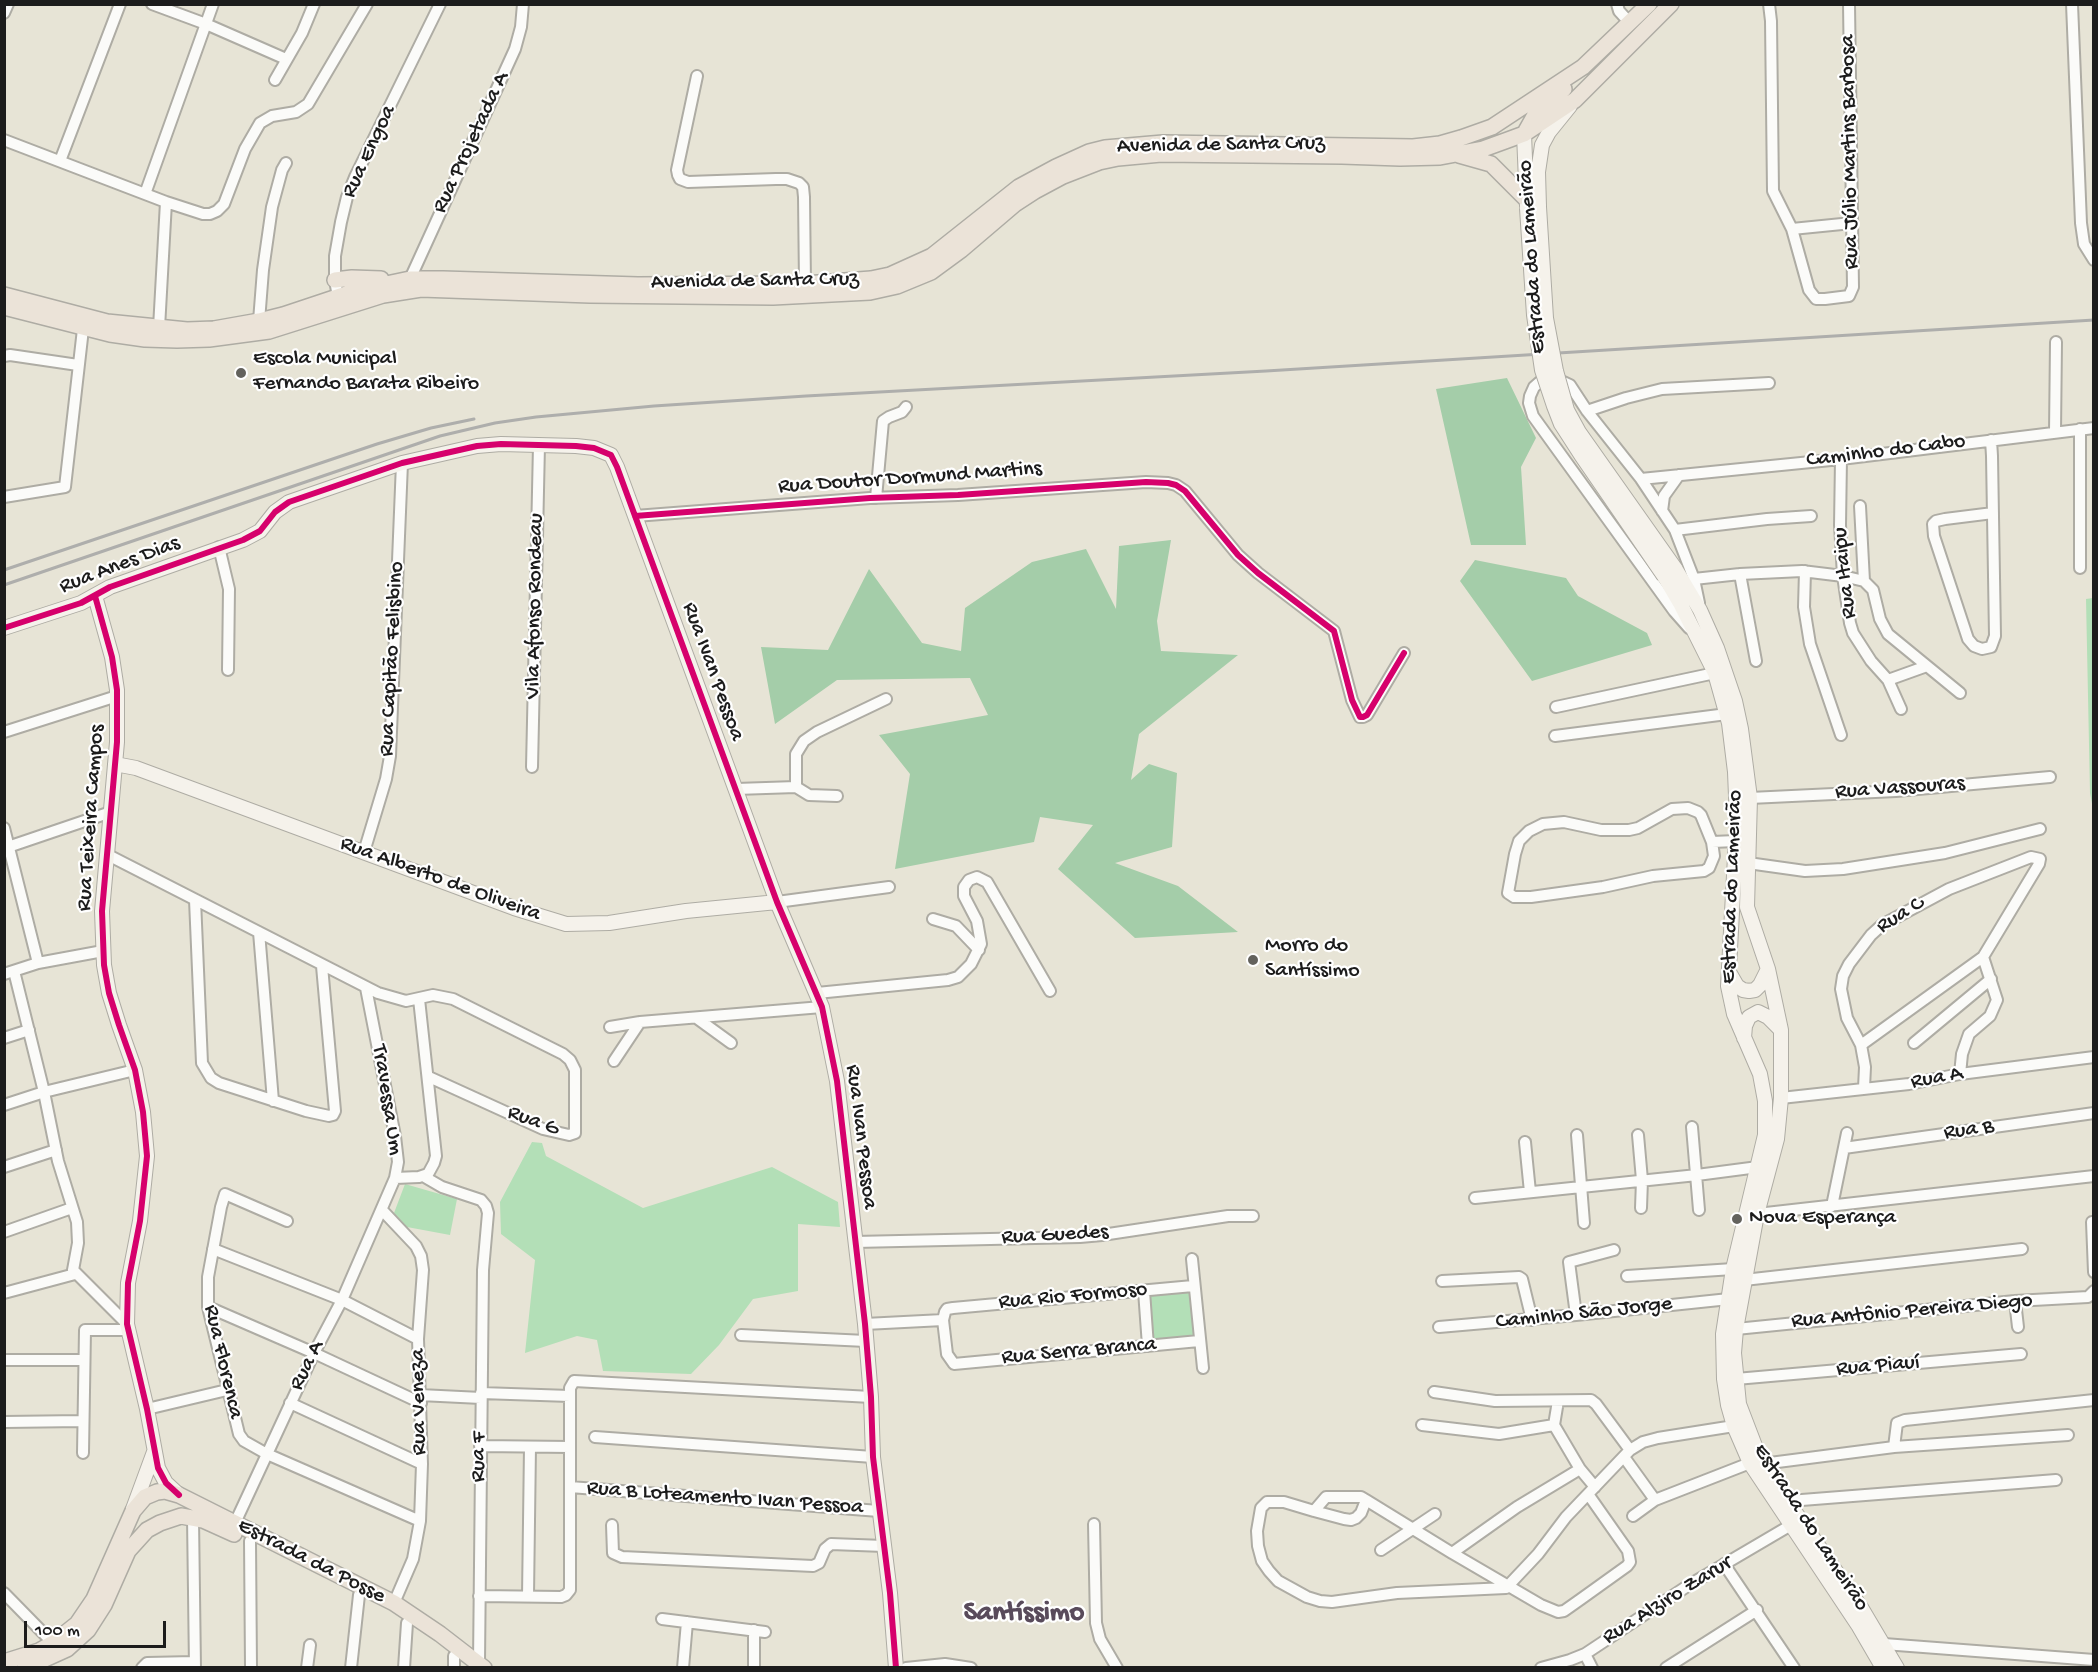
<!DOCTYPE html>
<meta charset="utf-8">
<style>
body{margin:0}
#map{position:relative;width:2098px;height:1672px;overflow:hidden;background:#e7e4d6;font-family:"Gochi Hand",sans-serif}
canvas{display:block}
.frame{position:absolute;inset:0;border:6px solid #1c1c1c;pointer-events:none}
.scale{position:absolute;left:24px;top:1621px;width:142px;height:27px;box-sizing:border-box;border:3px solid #1c1c1c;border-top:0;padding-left:8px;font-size:18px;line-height:21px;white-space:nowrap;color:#1c1c1c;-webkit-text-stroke:4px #fff;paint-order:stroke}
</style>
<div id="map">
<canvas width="2098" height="1672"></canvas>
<div class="frame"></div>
<div class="scale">100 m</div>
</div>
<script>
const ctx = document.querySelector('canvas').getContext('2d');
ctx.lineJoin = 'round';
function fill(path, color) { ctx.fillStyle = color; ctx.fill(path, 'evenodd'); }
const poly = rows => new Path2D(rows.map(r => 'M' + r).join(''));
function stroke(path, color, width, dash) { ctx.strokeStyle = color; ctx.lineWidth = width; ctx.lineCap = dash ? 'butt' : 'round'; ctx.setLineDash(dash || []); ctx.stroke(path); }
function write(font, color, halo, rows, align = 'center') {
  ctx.font = font + ' "Gochi Hand",sans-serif'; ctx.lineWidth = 4.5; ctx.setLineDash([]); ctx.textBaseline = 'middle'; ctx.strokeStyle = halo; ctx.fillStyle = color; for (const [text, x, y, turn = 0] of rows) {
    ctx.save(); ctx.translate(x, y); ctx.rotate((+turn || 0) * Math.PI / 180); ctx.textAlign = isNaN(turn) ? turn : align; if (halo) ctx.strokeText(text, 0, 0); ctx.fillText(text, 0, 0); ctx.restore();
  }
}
fill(poly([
 [2093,598,2094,598,2093,809,2090,793,2086,599],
 [532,1142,542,1143,546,1156,643,1208,772,1167,838,1202,840,1227,798,1224,798,1291,753,1299,719,1345,691,1374,603,1371,597,1340,577,1336,525,1353,535,1260,501,1234,500,1202],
 [405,1184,457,1199,450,1235,407,1227,394,1213],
 [1193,1286,1199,1341,1148,1346,1144,1291]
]), '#b3dfb7');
fill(poly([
 [1507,378,1536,438,1521,467,1526,545,1471,545,1436,389],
 [1171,540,1157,621,1161,651,1238,655,1139,734,1131,780,1149,764,1177,773,1172,847,1115,863,1178,886,1238,932,1135,938,1058,869,1093,825,1040,817,1034,842,895,869,910,774,879,735,988,715,970,678,837,680,775,724,761,647,828,650,869,569,922,643,961,651,965,608,1032,562,1086,549,1116,609,1119,546],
 [1475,560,1566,578,1578,596,1647,633,1652,645,1532,681,1460,581]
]), '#a4cda9');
const street = poly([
 [152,4,206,24,286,59],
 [1617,4,1619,11,1630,23],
 [1769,4,1771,21,1773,191,1792,229,1809,290,1816,299,1825,299,1849,296,1853,287,1849,4],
 [2072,4,2081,223,2084,244,2094,260],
 [4,13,8,4],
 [697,76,677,170,678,175,680,179,688,182,776,179,787,179,799,183,803,187,804,197,805,284],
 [275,80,302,33,314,4],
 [4,140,166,202,203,214,210,214,217,211,224,204,245,149,260,123,272,116,296,112,308,104,367,4],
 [60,161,120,4],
 [145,194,213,4],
 [1792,229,1852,223],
 [410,279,515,49,521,27,523,4],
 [341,301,338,297,335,280,335,256,341,222,347,197,355,177,440,4],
 [259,321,263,270,272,207,282,170,286,163],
 [159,328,166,202],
 [4,356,10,355,78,365],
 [1587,411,1626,398,1662,389,1769,383],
 [2080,429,2080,568],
 [2055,432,2056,342],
 [1991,440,1992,456,1995,636,1991,647,1982,649,1974,646,1968,639,1934,536,1933,524,1936,521,1945,519,1993,513],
 [1841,459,1840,525,1843,576,1850,623,1853,633,1871,661,1888,680,1901,709],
 [1641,479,1841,459,2094,428],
 [4,497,65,487,83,329],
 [876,498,883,421,889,417,902,412,906,407],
 [1860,506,1864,581],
 [1662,511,1664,496,1679,475],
 [635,516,870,498,958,495,1146,482,1168,483,1176,485,1185,491,1238,555,1258,573,1334,631,1352,700,1360,717,1363,717,1367,715,1404,653],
 [1675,530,1767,519,1811,516],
 [219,547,229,589,228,670],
 [1805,571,1804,607,1810,644,1841,735],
 [1740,574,1756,661],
 [1694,579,1740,574,1802,571,1843,576,1864,581,1873,590,1880,619,1888,634,1960,693],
 [1689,628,1674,611,1533,416,1529,403,1530,396,1534,387,1542,380,1555,378,1570,385,1587,411,1641,479,1675,530,1694,579,1699,603],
 [1888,680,1927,666],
 [1556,707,1715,673],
 [4,732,117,696],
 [1555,736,1727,714],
 [532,767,539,445],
 [796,787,796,754,804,741,817,732,886,699],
 [736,789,796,787,809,795,837,796],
 [1750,798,1896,791,2050,777],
 [1688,808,1698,812,1701,815,1712,842,1714,856,1709,868,1704,871,1653,876,1603,887,1531,897,1514,897,1508,893,1515,854,1519,841,1529,831,1543,824,1564,822,1601,830,1629,830,1638,828,1672,809,1688,808],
 [4,828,38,963],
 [1712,842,1736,841],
 [5,848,111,812],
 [364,852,386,779,390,756,402,463],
 [108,855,378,993,406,1001,433,995,453,999,563,1054,570,1060,575,1070,575,1133,569,1135,543,1129,429,1077],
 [1748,863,1805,871,1843,869,1945,853,2040,829],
 [195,900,202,1063,211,1078,219,1083,306,1111,329,1116,333,1115,335,1111,322,966],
 [777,902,889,887],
 [933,919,956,926,979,950],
 [259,932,273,1101],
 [14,971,44,1092,58,1161,77,1222,78,1243,73,1270,127,1324],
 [4,974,38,963,103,951],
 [817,993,948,980,958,977,971,964,981,944,977,921,964,896,964,887,969,880,977,877,987,882,1050,991],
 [698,1019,731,1043],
 [610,1027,640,1022,822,1007],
 [4,1038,29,1030],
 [1914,1043,1991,979],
 [1861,1045,1847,1018,1841,989,1843,976,1849,964,1871,935,1882,925,1949,889,2031,857,2040,859,2039,864,1983,957,1861,1045,1865,1067,1864,1088],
 [614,1061,640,1022],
 [1960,1074,1962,1054,1969,1034,1990,1016,1997,1000,1983,957],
 [1781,1098,1909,1084,1960,1074,2094,1057],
 [4,1105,44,1092,135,1070],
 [1692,1127,1699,1210],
 [1577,1135,1584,1223],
 [1638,1135,1642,1180,1641,1208],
 [1525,1142,1530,1192],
 [1844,1148,2094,1113],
 [4,1167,56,1150],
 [423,1176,442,1187,481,1200,486,1206,488,1213,483,1270,479,1663],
 [395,1178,419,1177,428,1174,434,1163,436,1156,419,999],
 [1475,1198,1697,1175,1758,1167],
 [1832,1206,1847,1133],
 [382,1210,416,1246,421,1256,423,1270,418,1339,422,1464,420,1521,413,1559,394,1603],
 [1757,1214,2094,1176],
 [287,1221,225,1194,221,1207,208,1277,208,1307,239,1434,244,1441,267,1454,420,1521],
 [2092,1222,2094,1272],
 [4,1232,72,1208],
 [855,1242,1080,1237,1102,1235,1228,1216,1253,1216],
 [213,1249,342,1300,418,1339],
 [1192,1259,1203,1368],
 [1627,1276,1733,1269],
 [1744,1280,2022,1249],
 [1442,1281,1519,1277,1522,1279,1532,1320],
 [1193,1286,953,1308,947,1309,945,1312,943,1320,947,1354,954,1364,1199,1341],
 [1144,1291,1148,1346],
 [4,1293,75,1274],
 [2015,1301,2018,1327],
 [208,1307,314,1353,421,1403],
 [1576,1315,1569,1262,1614,1250],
 [865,1324,943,1320],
 [1439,1327,1576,1315,1729,1299],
 [1736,1329,2015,1301,2088,1297,2094,1291],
 [741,1335,866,1341],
 [4,1360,84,1360],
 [1736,1379,2021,1354],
 [1434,1392,1495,1401,1591,1400,1596,1404,1630,1450],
 [481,1393,570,1396],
 [420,1395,481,1398],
 [1558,1401,1554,1425,1580,1469,1595,1487],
 [290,1403,422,1464],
 [147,1409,227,1390],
 [4,1422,82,1421],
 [1422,1425,1499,1434,1554,1425],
 [595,1437,873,1457],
 [480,1446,570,1447],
 [1894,1447,1897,1423,1905,1420,2094,1400],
 [83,1453,85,1330,128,1330],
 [1624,1457,1655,1500],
 [1762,1464,1894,1447,2068,1435],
 [570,1487,879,1511],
 [1366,1500,1452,1553,1541,1605,1558,1612,1564,1611,1581,1599,1627,1566,1630,1562,1628,1551,1588,1494],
 [1789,1501,2056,1480],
 [1314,1511,1326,1497,1361,1497,1366,1500,1361,1513,1356,1518,1351,1520,1344,1519,1314,1511,1284,1502,1267,1502,1261,1508,1257,1531,1258,1546,1262,1561,1269,1571,1278,1581,1307,1597,1320,1601,1332,1602,1397,1593,1506,1588,1538,1554,1566,1517,1630,1450,1643,1442,1658,1438,1734,1426],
 [1633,1516,1655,1500,1750,1463],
 [193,1518,195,1668],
 [235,1523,314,1353,342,1300,395,1178,398,1162,395,1136,366,988],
 [1094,1524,1096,1623,1100,1639,1117,1668],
 [612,1525,613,1553,622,1557,813,1566,819,1563,825,1549,831,1544,884,1546],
 [250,1541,251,1668],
 [1381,1550,1435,1514],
 [1452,1553,1517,1507,1580,1469],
 [1724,1564,1794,1668],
 [4,1593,53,1643],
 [479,1596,561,1597,566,1595,570,1590,570,1388,574,1381,871,1397],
 [528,1596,530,1447],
 [662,1619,765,1632],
 [754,1630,754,1668],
 [1884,1644,2094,1660],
 [1585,1654,1592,1668],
 [142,1668,147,1663,194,1662],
 [307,1668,310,1645],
 [351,1668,359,1595],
 [404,1668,407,1623],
 [454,1668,454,1656],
 [683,1668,687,1622],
 [906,1668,945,1664,971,1668],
 [1541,1668,1570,1660,1585,1654,1689,1585,1791,1525],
 [1666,1668,1757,1610]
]);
const secondary = poly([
 [1524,134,1527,206],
 [1539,207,1538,172,1542,145,1549,132,1570,106],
 [1675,568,1700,610,1717,648,1735,701,1741,729,1750,798,1747,907,1768,969,1781,1030,1781,1098,1777,1139,1757,1214,1736,1329,1734,1353,1739,1404,1762,1464,1862,1609,1897,1668],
 [1664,576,1681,605,1715,673,1729,723,1735,772,1737,820,1728,986,1734,1014,1760,1074,1765,1101,1765,1135,1733,1269,1723,1334,1724,1379,1728,1405,1734,1426,1750,1463,1858,1625,1883,1668],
 [95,596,112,657,117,690,117,742,102,911,104,965,109,993,119,1025,135,1070,143,1112,147,1156,140,1221,128,1283,127,1324,147,1409,158,1468,166,1483,179,1495],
 [4,628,81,603,110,587,243,540,260,531,275,512,289,502,402,463,477,446,501,444,576,446,594,448,611,455,617,467,777,902,822,1007,837,1081,865,1324,871,1397,873,1457,890,1593,896,1668],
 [115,764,136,768,514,908,566,924,609,923,686,911,777,902],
 [1729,972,1737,986,1743,990,1749,991,1755,990,1760,985,1768,969],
 [1744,1038,1745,1026,1749,1017,1758,1012,1768,1017,1781,1030],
 [133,1509,154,1452]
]);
const primary = poly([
 [1526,131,1535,115,1564,89],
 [1459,155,1491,164,1527,200],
 [335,280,352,278,381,279],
 [4,295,107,322,187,330,214,329,259,321,283,315,358,290,410,279,443,279,638,285,805,284,871,279,890,275,932,256,1019,187,1056,167,1089,152,1105,148,1163,143,1413,147,1440,144,1461,138,1492,127,1583,67,1649,4],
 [4,307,110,334,145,339,177,340,209,339,269,331,383,295,421,289,590,295,773,297,870,292,897,286,931,272,961,250,1015,204,1035,191,1063,176,1099,162,1118,158,1161,154,1342,156,1400,158,1440,157,1483,149,1505,141,1524,134,1575,100,1671,4],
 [4,1662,39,1651,53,1643,77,1624,94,1599,133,1511,145,1497,157,1492,165,1491,179,1495,394,1603,440,1634,484,1668],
 [25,1668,67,1649,88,1630,104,1605,128,1551,147,1530,160,1523,181,1516,203,1520,234,1534]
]);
stroke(street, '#aeaca4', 14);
stroke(secondary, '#aeaca4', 16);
stroke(primary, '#aeaca4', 18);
stroke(street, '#fbfbf9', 10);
stroke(secondary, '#f5f2eb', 14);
stroke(primary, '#ebe3d8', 15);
stroke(poly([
 [4,570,377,444,431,428,474,419],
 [4,585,440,436,495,423,536,417,654,406,806,396,1266,371,2094,320]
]), '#aeaeac', 3);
const secondaryBridge = poly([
 [1539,207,1546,318,1556,371,1567,410,1579,432,1675,568],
 [1527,208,1534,315,1542,370,1554,406,1561,424,1581,455,1664,576]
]);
stroke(secondaryBridge, '#aeaca4', 16, []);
stroke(secondaryBridge, '#f5f2eb', 14);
stroke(poly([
 [635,516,870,498,958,495,1146,482,1168,483,1176,485,1185,491,1238,555,1258,573,1334,631,1352,700,1360,717,1363,717,1367,715,1404,653],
 [95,596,112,657,117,690,117,742,102,911,104,965,109,993,119,1025,135,1070,143,1112,147,1156,140,1221,128,1283,127,1324,147,1409,158,1468,166,1483,179,1495],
 [4,628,81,603,110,587,243,540,260,531,275,512,289,502,402,463,477,446,501,444,576,446,594,448,611,455,617,467,777,902,822,1007,837,1081,865,1324,871,1397,873,1457,890,1593,896,1668]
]), '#d6006c', 6);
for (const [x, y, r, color] of [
 [241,373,6,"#63625d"],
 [1253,960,6,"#63625d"],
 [1737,1219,6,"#63625d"]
]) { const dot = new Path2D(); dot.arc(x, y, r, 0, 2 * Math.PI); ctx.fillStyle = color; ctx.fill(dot); stroke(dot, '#fff', 2); }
write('22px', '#1c1c1c', '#fff', [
 ["Rua Projetada A",472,143,-65],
 ["Avenida de Santa Cruz",1221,146,-1],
 ["Rua Engoa",370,152,-65],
 ["Rua Júlio Martins Barbosa",1851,152,-91],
 ["Estrada do Lameirão",1533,257,-94],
 ["Avenida de Santa Cruz",755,282,-1],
 ["Caminho do Cabo",1886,452,-7],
 ["Rua Doutor Dormund Martins",910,479,-4],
 ["Rua Anes Dias",120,566,-21],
 ["Rua Itaipu",1846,573,-96],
 ["Vila Afonso Rondeau",536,606,-89],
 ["Rua Capitão Felisbino",393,659,-87],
 ["Rua Ivan Pessoa",712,672,70],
 ["Rua Vassouras",1900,789,-4],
 ["Rua Teixeira Campos",92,818,-86],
 ["Rua Alberto de Oliveira",440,880,20],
 ["Estrada do Lameirão",1733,887,-88],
 ["Rua C",1901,916,-32],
 ["Rua A",1937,1079,-10],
 ["Travessa Um",386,1100,81],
 ["Rua G",533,1122,20],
 ["Rua B",1969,1131,-8],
 ["Rua Ivan Pessoa",860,1137,83],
 ["Rua Guedes",1055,1236,-3],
 ["Rua Rio Formoso",1073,1297,-5],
 ["Rua Antônio Pereira Diego",1912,1312,-5],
 ["Caminho São Jorge",1584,1314,-6],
 ["Rua Serra Branca",1079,1352,-5],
 ["Rua Florenca",222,1362,77],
 ["Rua A",308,1366,-64],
 ["Rua Piauí",1878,1367,-5],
 ["Rua Veneza",420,1402,-91],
 ["Rua F",480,1457,-89],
 ["Rua B Loteamento Ivan Pessoa",725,1499,4],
 ["Estrada do Lameirão",1810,1528,57],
 ["Estrada da Posse",311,1562,27],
 ["Rua Alziro Zarur",1668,1601,-32]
]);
write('22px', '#1c1c1c', '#fff', [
 ["Escola Municipal",253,360],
 ["Fernando Barata Ribeiro",253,385],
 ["Morro do",1265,947],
 ["Santíssimo",1265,972],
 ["Nova Esperança",1749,1219]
], 'left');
write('bold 28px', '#594b5b', '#fff', [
 ["Santíssimo",1024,1615]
]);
</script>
